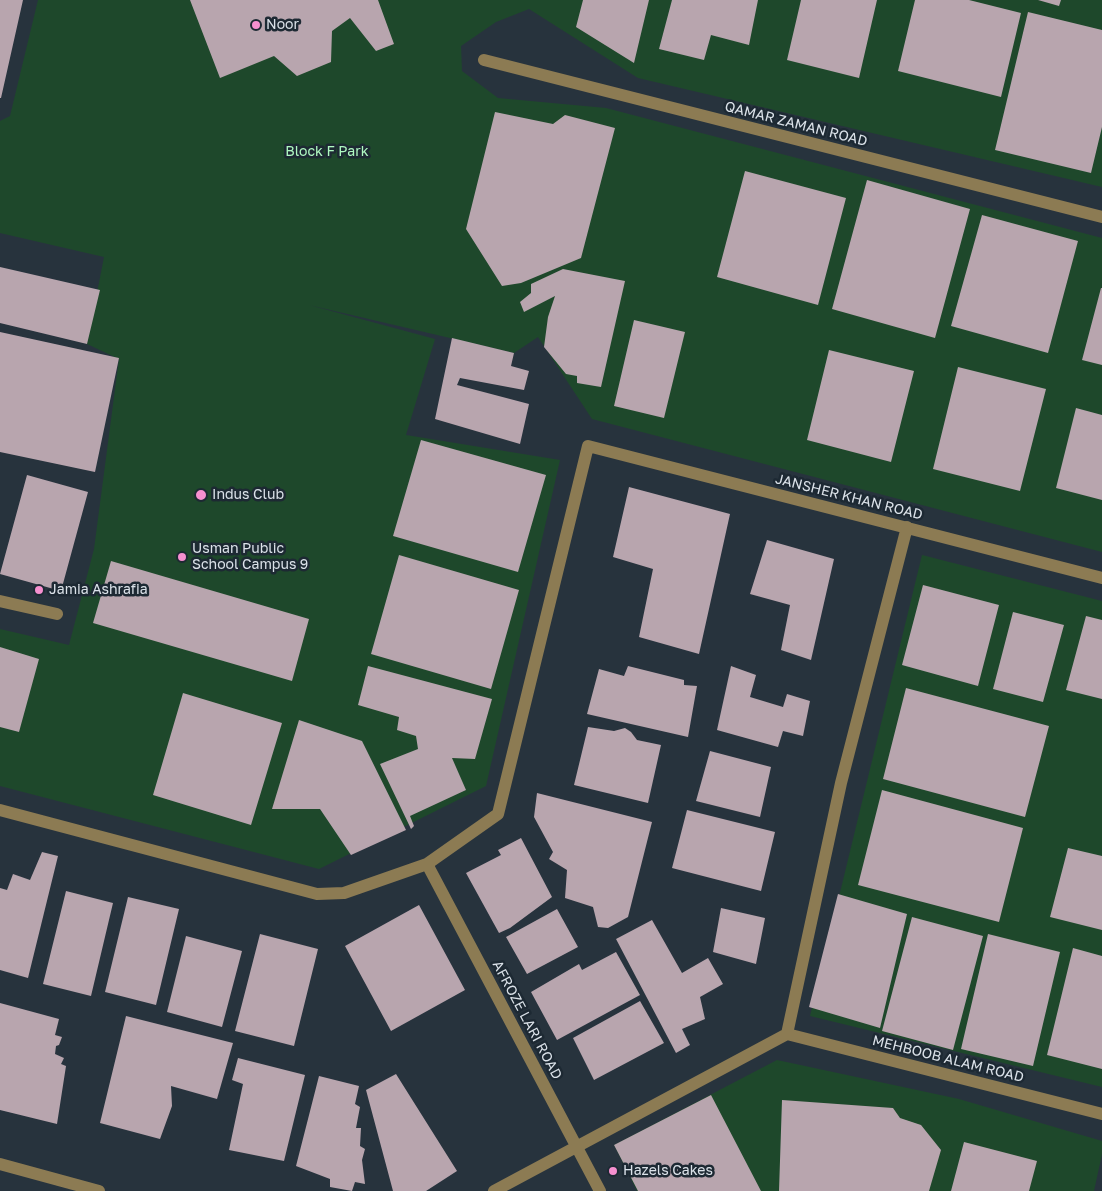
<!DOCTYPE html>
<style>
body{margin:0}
canvas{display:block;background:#27333d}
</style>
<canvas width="1102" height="1191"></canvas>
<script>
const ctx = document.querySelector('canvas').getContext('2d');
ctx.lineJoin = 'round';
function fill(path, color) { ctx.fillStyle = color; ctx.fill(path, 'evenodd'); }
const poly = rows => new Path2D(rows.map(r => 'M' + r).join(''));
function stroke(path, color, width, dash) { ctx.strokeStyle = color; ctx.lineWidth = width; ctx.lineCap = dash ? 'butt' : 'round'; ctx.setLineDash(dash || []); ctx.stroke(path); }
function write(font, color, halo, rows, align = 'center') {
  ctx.font = font + ' "Golos Text",sans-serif'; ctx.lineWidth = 5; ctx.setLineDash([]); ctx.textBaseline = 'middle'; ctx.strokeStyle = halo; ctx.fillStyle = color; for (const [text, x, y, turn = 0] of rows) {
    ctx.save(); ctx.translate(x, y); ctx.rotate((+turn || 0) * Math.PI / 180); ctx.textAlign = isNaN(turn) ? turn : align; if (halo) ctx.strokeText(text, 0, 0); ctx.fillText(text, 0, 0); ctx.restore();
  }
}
fill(poly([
 [38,0,1102,0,1102,187,638,78,529,9,496,22,461,46,462,71,498,98,606,108,1102,238,1102,552,592,419,538,337,514,353,309,305,435,339,406,435,560,460,486,786,319,869,0,786,0,629,69,645,94,549,119,359,87,344,104,257,0,233,0,121,10,116],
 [922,555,1102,601,1102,1087,810,1016],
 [777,1060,959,1099,1102,1141,1102,1154,1094,1191,637,1191,614,1145]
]), '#1e482b');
fill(poly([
 [0,0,23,0,1,98,0,98],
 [190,0,378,0,394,44,376,51,350,18,332,31,331,62,297,76,274,56,220,78],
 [583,0,649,0,634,63,576,27],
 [672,0,758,0,749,45,711,35,704,60,659,49],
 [801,0,877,0,859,78,787,60],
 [915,0,969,0,1021,13,1001,97,898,71],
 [1038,0,1061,0,1059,6],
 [1028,12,1102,30,1102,127,1091,173,995,150],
 [495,112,553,124,565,115,615,128,581,258,521,283,502,286,466,229],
 [745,171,846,198,818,305,717,277],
 [867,180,970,209,935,338,832,309],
 [982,215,1078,241,1048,353,951,326],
 [0,267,100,290,87,344,0,323],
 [563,269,625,281,601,387,577,383,577,376,566,374,544,347,548,317,555,296,524,312,520,302,531,293,531,284],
 [1101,288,1102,288,1102,365,1082,360],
 [634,320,685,332,664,418,614,406],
 [0,332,119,358,95,472,0,452],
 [452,338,514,353,511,366,529,371,524,390,460,378,457,385,529,404,520,444,435,419],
 [829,350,914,371,891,462,807,440],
 [958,367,1046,389,1020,491,933,469],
 [1076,408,1102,415,1102,500,1056,488],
 [421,440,546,475,518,572,393,536],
 [27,475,88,492,61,591,0,574],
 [629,487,730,514,699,654,639,637,653,569,613,557],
 [767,540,834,559,811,660,781,650,790,605,750,594],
 [399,555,519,590,491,689,371,654],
 [111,561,309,619,292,681,93,623],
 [923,585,999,605,978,686,902,665],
 [1013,612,1064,625,1043,702,993,689],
 [1086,616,1102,620,1102,699,1066,690],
 [0,647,39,659,19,732,0,727],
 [368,666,492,699,475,759,452,758,466,790,410,816,414,826,411,829,380,764,418,749,416,736,397,730,399,717,358,705],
 [628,666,684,680,684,685,697,686,688,737,587,714,599,669,624,676],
 [731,666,756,675,750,697,783,707,787,694,810,701,803,736,783,731,778,747,717,730],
 [906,688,1049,726,1025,817,883,779],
 [183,693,282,723,251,825,153,795],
 [299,720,362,741,406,830,351,855,320,809,272,809],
 [588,727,614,731,625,728,631,732,637,740,661,745,648,803,574,785],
 [710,751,771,767,760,817,696,801],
 [882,790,1023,828,999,922,858,885],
 [537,793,652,822,628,917,608,928,598,927,593,907,565,898,567,870,549,859,553,852,534,817],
 [687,810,775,832,761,891,672,868],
 [521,838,552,897,510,928,499,933,466,873,501,855,498,850],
 [1068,848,1102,856,1102,930,1050,917],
 [42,852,58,856,28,978,0,970,0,888,7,890,13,874,30,880],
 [66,891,113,903,91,996,43,984],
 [838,894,907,914,880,1028,809,1007],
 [128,897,179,909,156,1005,105,992],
 [419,905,465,990,391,1031,345,946],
 [721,908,765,918,756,964,713,952],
 [557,909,578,947,527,974,506,937],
 [912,917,983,936,953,1050,882,1031],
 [652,920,682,973,708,958,723,984,700,997,705,1019,682,1029,690,1045,676,1053,616,939],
 [260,934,318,949,294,1046,235,1031],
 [988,934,1060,952,1033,1066,961,1049],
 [186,936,242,951,222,1027,167,1012],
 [1073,948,1102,956,1102,1069,1047,1055],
 [616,952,640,995,557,1040,531,992,579,964,582,970],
 [640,1001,664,1043,594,1080,573,1038],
 [0,1003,59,1019,55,1035,62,1037,59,1045,56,1046,55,1054,64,1058,61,1064,66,1066,57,1124,0,1110],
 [126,1016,233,1043,217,1099,171,1086,172,1106,160,1139,100,1123],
 [238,1058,305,1075,284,1161,229,1150,243,1084,232,1080],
 [396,1074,457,1171,426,1191,393,1191,366,1090],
 [319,1076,359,1086,355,1104,360,1107,356,1128,361,1128,360,1146,365,1149,362,1160,365,1184,355,1182,352,1191,330,1187,330,1179,296,1166],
 [711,1095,761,1191,638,1191,614,1145],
 [782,1100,893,1108,900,1118,921,1125,941,1150,929,1191,779,1191],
 [964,1142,1037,1161,1029,1191,951,1191]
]), '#b8a5ae');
stroke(poly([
 [484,60,1102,217],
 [0,601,57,614],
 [0,810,317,894,344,893,427,864,498,814,588,446,1102,578],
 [427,864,600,1191],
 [787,1034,1102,1114],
 [0,1164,99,1191],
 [494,1191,787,1034,841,783,907,527]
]), '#8c7b53', 12);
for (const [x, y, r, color] of [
 [256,25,5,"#f690cf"],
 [201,495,6,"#f690cf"],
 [182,557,5,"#f690cf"],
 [39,590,5,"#f690cf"],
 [613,1171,5,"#f690cf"]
]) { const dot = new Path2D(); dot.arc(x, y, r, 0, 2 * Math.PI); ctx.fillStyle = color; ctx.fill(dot); stroke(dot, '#1d2933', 2); }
write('14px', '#dbe2e9', '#1d2933', [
 ["Noor",266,25],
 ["Indus Club",212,495],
 ["Usman Public",192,549],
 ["School Campus 9",192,565],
 ["Jamia Ashrafia",49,590],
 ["Hazels Cakes",623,1171]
], 'left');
write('14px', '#dbe2e9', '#1d2933', [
 ["QAMAR ZAMAN ROAD",796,124,14],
 ["JANSHER KHAN ROAD",849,497,14],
 ["AFROZE LARI ROAD",527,1020,62],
 ["MEHBOOB ALAM ROAD",948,1059,14]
]);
write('14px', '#aff9c1', '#1d2933', [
 ["Block F Park",327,152]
]);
</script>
